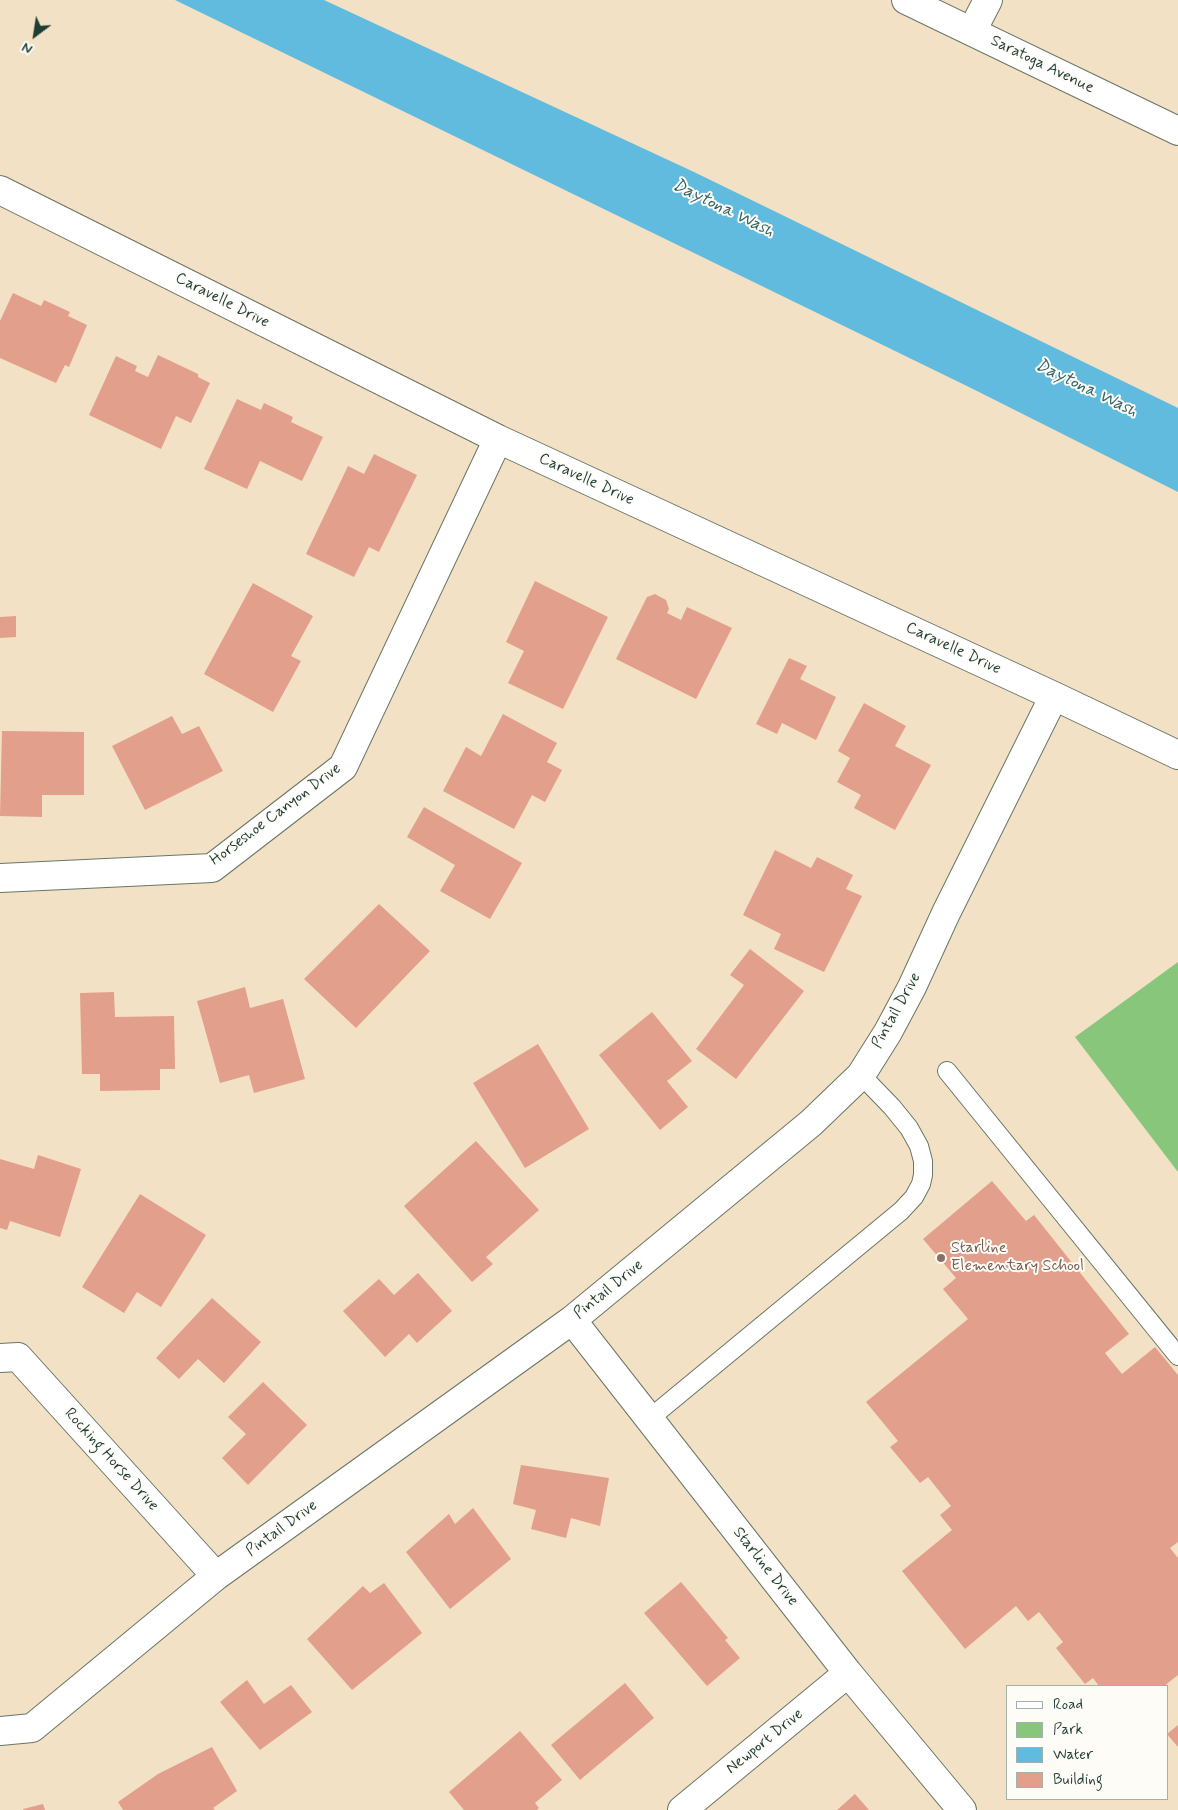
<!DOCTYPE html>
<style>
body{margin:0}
#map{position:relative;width:1178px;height:1810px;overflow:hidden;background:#f2e1c4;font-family:Mynerve,sans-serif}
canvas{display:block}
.legend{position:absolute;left:1006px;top:1685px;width:162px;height:115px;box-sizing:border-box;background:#fdfcf7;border:1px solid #a4b0a9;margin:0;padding:6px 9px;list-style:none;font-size:15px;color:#1f3d34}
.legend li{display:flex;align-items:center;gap:10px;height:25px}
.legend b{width:25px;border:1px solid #a4b0a9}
.north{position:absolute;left:10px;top:10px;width:50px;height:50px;-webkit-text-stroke:4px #fdfcf7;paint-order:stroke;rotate:211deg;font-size:14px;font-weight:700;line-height:20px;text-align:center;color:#1f3d34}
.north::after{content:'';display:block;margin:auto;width:18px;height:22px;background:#1f3d34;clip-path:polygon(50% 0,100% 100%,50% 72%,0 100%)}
</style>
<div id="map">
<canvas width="1178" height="1810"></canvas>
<ul class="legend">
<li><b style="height:6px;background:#fff"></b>Road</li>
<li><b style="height:14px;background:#88c67c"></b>Park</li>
<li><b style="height:14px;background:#60bbde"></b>Water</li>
<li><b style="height:14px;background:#e29f8b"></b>Building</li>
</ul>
<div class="north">N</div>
</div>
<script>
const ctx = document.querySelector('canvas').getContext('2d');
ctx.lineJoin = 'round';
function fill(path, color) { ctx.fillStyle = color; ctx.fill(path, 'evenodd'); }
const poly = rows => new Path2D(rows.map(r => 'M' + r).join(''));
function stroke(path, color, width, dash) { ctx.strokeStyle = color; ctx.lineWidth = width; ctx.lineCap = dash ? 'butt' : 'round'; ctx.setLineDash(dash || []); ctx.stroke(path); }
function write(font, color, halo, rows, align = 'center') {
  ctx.font = font + ' Mynerve,sans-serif'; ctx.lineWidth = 4; ctx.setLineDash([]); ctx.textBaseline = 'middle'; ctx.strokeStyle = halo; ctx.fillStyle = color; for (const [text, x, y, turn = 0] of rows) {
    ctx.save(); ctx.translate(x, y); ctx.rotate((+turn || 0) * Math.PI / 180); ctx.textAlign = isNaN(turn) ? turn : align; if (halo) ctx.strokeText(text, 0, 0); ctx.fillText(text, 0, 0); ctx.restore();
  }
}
fill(poly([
 [1178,962,1178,1172,1075,1037]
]), '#88c67c');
fill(poly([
 [175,0,324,0,694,172,1178,408,1178,492,971,388]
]), '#60bbde');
fill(poly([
 [13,293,41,306,44,300,70,312,68,316,87,325,69,367,65,365,56,383,0,358,0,321],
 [158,355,198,374,198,377,210,383,191,423,176,416,161,449,89,415,116,356,137,366,135,371,148,377],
 [237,399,261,410,264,403,293,417,291,422,323,437,302,481,260,461,247,489,204,469],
 [374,454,417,475,379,552,369,547,354,577,306,554,348,466,364,474],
 [535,581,608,617,563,709,508,683,524,651,506,642],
 [253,583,313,616,291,656,301,661,273,712,204,674],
 [655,594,666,600,669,609,667,613,681,620,687,607,732,628,696,699,616,659,647,597],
 [16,616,16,637,0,638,0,617],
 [789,658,807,666,800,679,836,697,816,740,782,723,777,734,756,724],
 [864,703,906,726,895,746,931,765,895,830,854,808,861,795,837,782,850,758,838,751],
 [503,714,557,743,547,762,562,770,545,802,532,795,514,829,443,791,466,747,481,756],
 [172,716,182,734,199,726,223,771,145,810,112,746],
 [2,731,84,732,84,795,42,795,42,817,0,816],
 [424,807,522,863,490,919,440,891,455,865,407,837],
 [775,850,811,868,817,857,853,875,846,889,862,896,824,972,774,949,781,934,743,915],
 [379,904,430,951,356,1028,304,979],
 [750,949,804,991,736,1079,696,1049,744,985,730,975],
 [245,987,250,1008,283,999,305,1079,254,1093,249,1075,220,1083,197,1001],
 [114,992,115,1017,174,1016,175,1069,160,1069,160,1090,100,1091,100,1074,82,1074,80,993],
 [652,1012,692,1061,667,1081,688,1107,660,1130,599,1055],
 [538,1044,589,1129,525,1168,473,1083],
 [476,1141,539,1210,486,1257,493,1264,472,1282,404,1206],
 [38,1155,81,1169,60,1237,10,1221,7,1230,0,1228,0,1159,34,1169],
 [992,1181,1026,1221,1034,1215,1129,1334,1105,1353,1122,1374,1155,1347,1178,1375,1178,1542,1170,1548,1178,1558,1178,1675,1164,1686,1099,1686,1093,1678,1085,1684,1056,1648,1063,1642,1039,1612,1028,1621,1016,1606,965,1649,902,1571,952,1530,940,1515,951,1506,928,1477,920,1483,890,1447,898,1441,866,1402,968,1319,943,1289,956,1278,923,1239],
 [140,1194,206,1235,161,1307,137,1292,124,1313,82,1287],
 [418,1273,452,1311,417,1343,409,1334,385,1357,343,1311,379,1279,394,1295],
 [212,1298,261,1342,224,1383,198,1359,179,1379,156,1358],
 [263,1382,307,1425,248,1485,222,1458,246,1434,228,1417],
 [521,1465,609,1478,600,1526,571,1518,566,1538,531,1529,536,1510,513,1504],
 [473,1508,511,1559,450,1609,406,1552,449,1514,455,1524],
 [681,1582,728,1638,725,1640,740,1658,707,1686,644,1613],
 [384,1583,422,1633,352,1690,307,1639,363,1586,370,1593],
 [247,1680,264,1704,291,1685,312,1712,260,1750,220,1702],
 [625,1683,654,1718,580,1780,551,1745],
 [1178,1725,1178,1747,1167,1734],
 [520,1731,562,1780,535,1803,539,1808,537,1810,464,1810,449,1792],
 [212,1747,237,1791,213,1808,215,1810,123,1810,118,1802,158,1774],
 [855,1794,869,1810,837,1810],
 [43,1804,45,1810,23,1810,23,1809]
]), '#e29f8b');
const service = poly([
 [947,1071,1178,1356],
 [649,1419,901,1211,914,1197,921,1184,923,1175,923,1161,919,1146,909,1128,892,1107,861,1075]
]);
const minor = poly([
 [972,31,988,0],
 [0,190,498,439,1054,696,1178,755],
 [0,878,212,868,343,767,498,439],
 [572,1320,848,1673,962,1810],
 [0,1358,18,1357,216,1576],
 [0,1731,32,1728,216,1576,572,1320,811,1123,861,1075,888,1032,912,987,946,913,1054,696],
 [682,1810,848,1673]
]);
const tertiary = poly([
 [906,0,1178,131]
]);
stroke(service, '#697666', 20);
stroke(minor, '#697666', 30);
stroke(tertiary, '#697666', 30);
stroke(service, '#fff', 18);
stroke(minor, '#fff', 28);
stroke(tertiary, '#fff', 28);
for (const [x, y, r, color] of [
 [941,1258,5,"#8d6e63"]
]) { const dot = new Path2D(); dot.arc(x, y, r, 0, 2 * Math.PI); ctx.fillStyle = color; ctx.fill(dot); stroke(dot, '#fdfcf7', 2); }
write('16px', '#1f3d34', '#fdfcf7', [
 ["Saratoga Avenue",1042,65,26],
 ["Caravelle Drive",222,301,27],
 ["Caravelle Drive",586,480,25],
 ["Caravelle Drive",953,649,25],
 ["Horseshoe Canyon Drive",276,815,-37],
 ["Pintail Drive",897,1011,-61],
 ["Pintail Drive",609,1290,-39],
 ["Rocking Horse Drive",111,1460,48],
 ["Pintail Drive",282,1529,-36],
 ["Starline Drive",765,1567,52],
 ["Newport Drive",765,1742,-39]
]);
write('16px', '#785e54', '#fdfcf7', [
 ["Starline",951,1249],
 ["Elementary School",951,1267]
], 'left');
write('italic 18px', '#326367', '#fdfcf7', [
 ["Daytona Wash",723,209,26],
 ["Daytona Wash",1086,389,26]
]);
</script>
